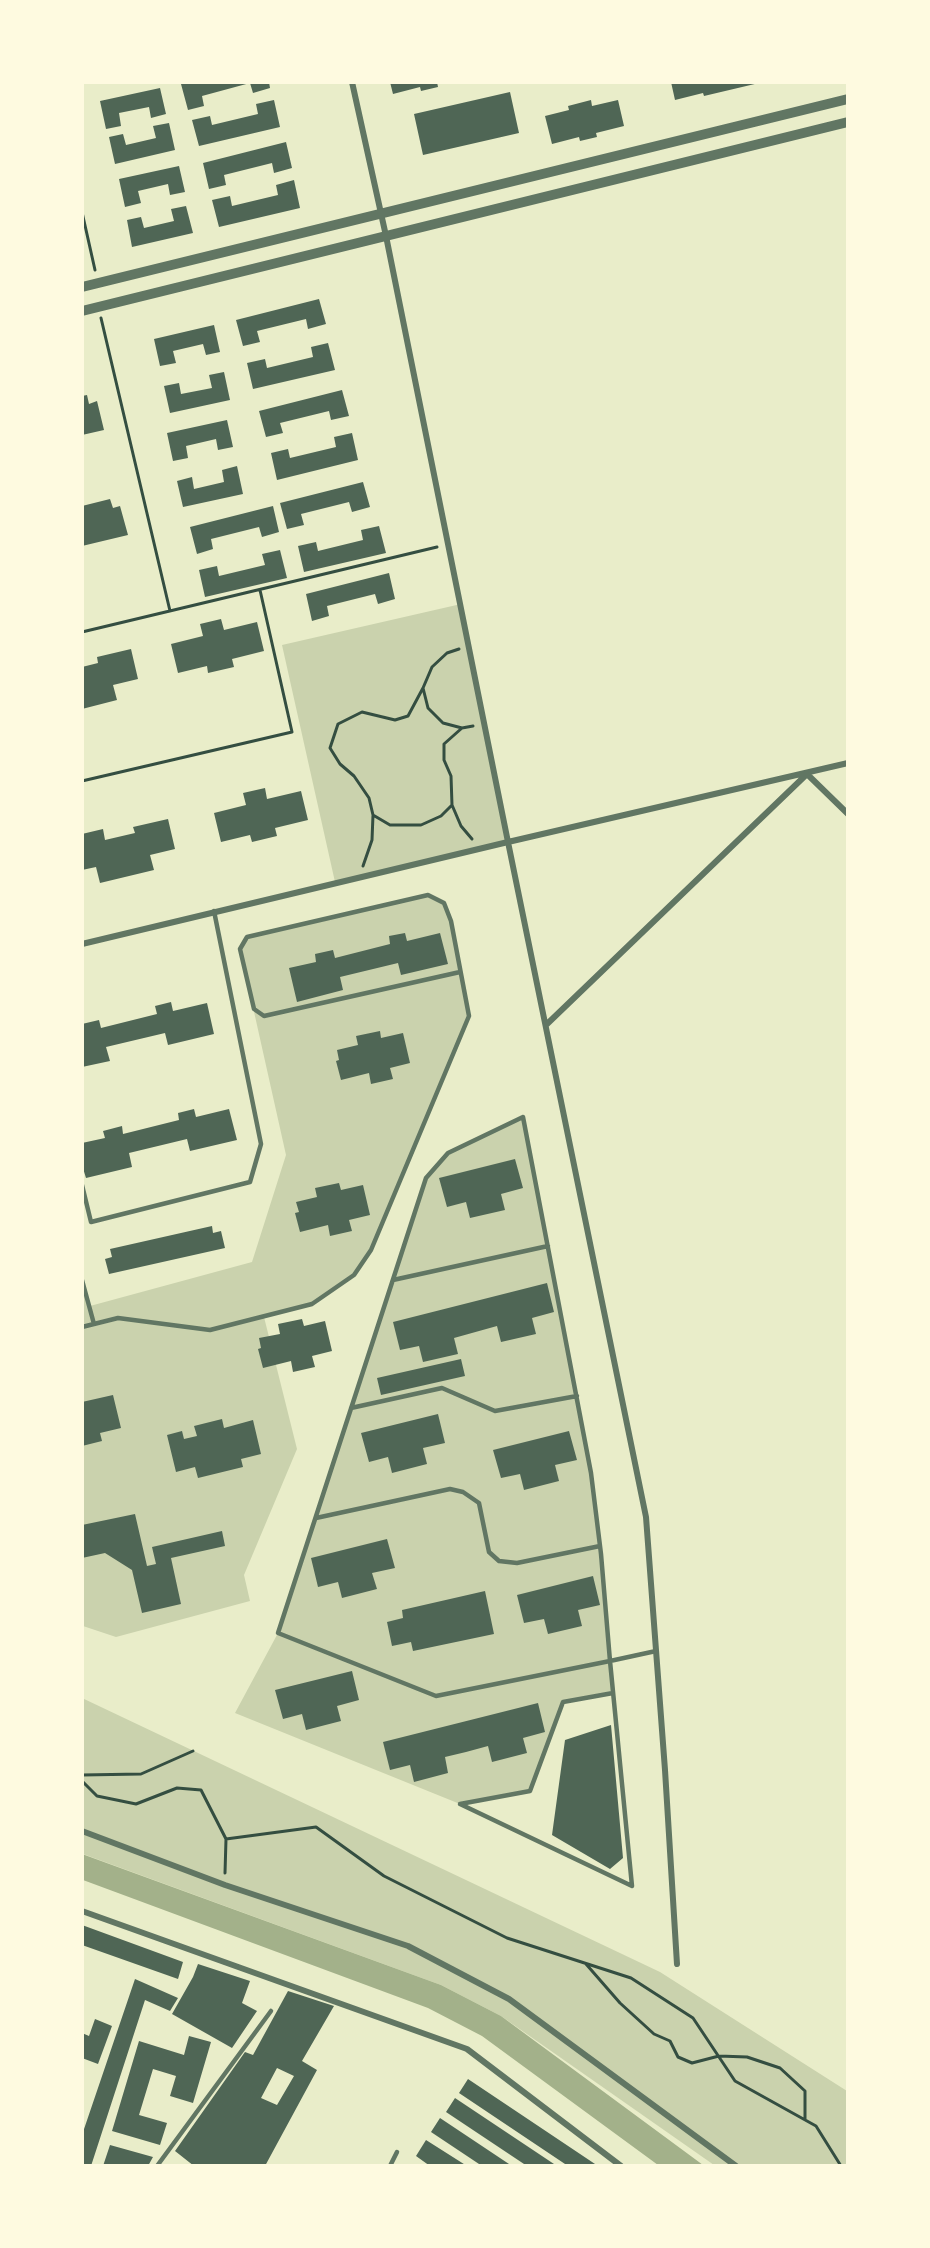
<!DOCTYPE html>
<style>
body{margin:0}
#map{position:relative;width:930px;height:2248px;overflow:hidden;background:#e9edc9;font-family:Figtree,sans-serif}
canvas{display:block}
.frame{position:absolute;inset:0;border:84px solid #fefae0;pointer-events:none}
</style>
<div id="map">
<canvas width="930" height="2248"></canvas>
<div class="frame"></div>
</div>
<script>
const ctx = document.querySelector('canvas').getContext('2d');
ctx.lineJoin = 'round';
function fill(path, color) { ctx.fillStyle = color; ctx.fill(path, 'evenodd'); }
const poly = rows => new Path2D(rows.map(r => 'M' + r).join(''));
function stroke(path, color, width, dash) { ctx.strokeStyle = color; ctx.lineWidth = width; ctx.lineCap = dash ? 'butt' : 'round'; ctx.setLineDash(dash || []); ctx.stroke(path); }
fill(poly([
 [461,604,508,842,335,882,282,645],
 [428,895,444,903,451,921,469,1016,371,1250,354,1275,312,1304,264,1317,297,1449,244,1575,250,1601,116,1637,83,1626,82,1280,90,1306,252,1262,286,1155,240,949,247,937],
 [523,1117,591,1473,613,1693,563,1702,530,1791,460,1804,235,1713,278,1633,426,1178,448,1153],
 [82,1698,660,1972,847,2091,847,2165,714,2165,501,2016,441,1985,83,1854]
]), '#cad2ad');
fill(poly([
 [82,1854,441,1985,501,2016,703,2165,658,2165,482,2036,428,2008,83,1880]
]), '#a3b18a');
fill(poly([
 [186,82,269,82,270,88,253,93,250,83,202,96,204,106,188,110,181,84],
 [390,82,437,82,438,87,421,91,420,87,393,94],
 [671,82,759,82,759,83,704,96,703,93,675,100],
 [160,88,166,114,151,118,149,107,119,113,121,126,106,129,100,101],
 [510,92,519,133,423,155,414,114],
 [274,100,280,127,199,146,192,120,210,116,212,125,258,114,256,104],
 [591,100,592,106,618,100,624,126,596,133,597,137,580,141,579,137,552,144,545,116,569,110,568,106],
 [169,123,175,150,115,164,109,137,123,134,126,145,156,138,153,126],
 [286,142,292,168,274,173,272,163,224,175,226,185,209,189,203,163],
 [179,166,185,192,170,195,168,184,138,191,141,203,125,207,119,179],
 [294,180,300,208,219,227,212,200,230,196,232,206,278,195,276,185],
 [186,206,193,233,132,247,127,220,141,217,144,228,174,221,171,209],
 [319,299,326,324,308,329,306,319,257,331,260,342,243,346,236,320],
 [214,325,220,352,206,355,203,344,173,351,176,363,160,366,154,339],
 [328,343,335,370,253,389,247,363,265,359,267,368,313,357,311,347],
 [224,372,230,400,170,413,164,386,179,383,181,394,212,388,209,375],
 [342,390,349,416,331,420,329,411,280,423,283,433,266,437,259,411],
 [87,395,89,404,97,401,104,430,82,435,82,396],
 [227,420,233,447,218,450,216,439,186,446,188,458,173,461,167,433],
 [352,433,358,460,277,480,271,453,288,449,290,458,336,447,334,437],
 [237,466,243,494,183,507,177,481,192,477,194,489,224,482,222,470],
 [363,482,370,507,352,512,349,502,301,514,304,525,287,529,280,503],
 [110,499,113,508,120,506,128,535,82,546,82,506],
 [273,506,279,532,262,537,259,527,211,539,213,549,197,554,190,527],
 [379,526,386,553,304,572,298,546,316,542,318,551,363,540,361,530],
 [280,550,287,578,205,597,199,570,217,566,219,576,265,565,262,554],
 [389,573,395,599,378,604,375,594,327,606,329,616,312,621,306,594],
 [221,619,224,630,257,622,264,651,232,659,234,667,208,673,207,666,178,673,171,644,203,636,200,624],
 [131,649,138,679,113,685,117,700,82,709,82,667,98,663,97,657],
 [265,788,267,799,301,791,308,820,275,828,277,836,252,842,250,835,221,842,214,813,246,805,243,793],
 [168,819,175,849,150,855,154,870,100,883,96,867,82,870,82,834,103,829,105,840,135,833,133,827],
 [405,933,407,941,440,933,448,964,401,975,398,963,340,977,343,990,297,1002,289,968,316,962,315,954,333,950,335,958,390,944,389,936],
 [171,1002,173,1011,207,1003,214,1034,168,1045,165,1033,106,1047,110,1061,82,1067,82,1024,99,1020,101,1028,157,1014,155,1006],
 [380,1031,381,1038,403,1033,410,1063,390,1068,393,1079,371,1084,369,1073,341,1080,336,1061,339,1060,337,1050,358,1045,356,1036],
 [194,1109,196,1117,229,1109,237,1140,190,1151,187,1139,129,1153,132,1167,86,1178,82,1165,82,1143,105,1138,103,1131,122,1126,123,1134,179,1120,178,1113],
 [515,1159,523,1188,501,1194,505,1210,470,1218,466,1202,447,1207,439,1178],
 [339,1183,341,1190,363,1185,370,1215,349,1220,352,1231,330,1236,328,1225,300,1232,295,1213,299,1212,296,1202,317,1197,315,1188],
 [212,1226,213,1233,221,1231,225,1248,109,1274,105,1259,112,1257,110,1249],
 [547,1283,554,1312,532,1318,536,1334,501,1342,497,1326,454,1338,458,1354,423,1362,419,1346,400,1350,393,1322],
 [302,1319,304,1326,325,1321,332,1351,312,1356,315,1367,293,1372,291,1361,263,1368,258,1349,261,1348,259,1338,280,1334,278,1324],
 [461,1359,465,1376,381,1395,377,1378],
 [113,1395,121,1428,100,1433,102,1441,82,1446,82,1402],
 [438,1414,445,1443,423,1448,427,1464,392,1473,388,1457,369,1462,361,1433],
 [222,1419,224,1428,253,1420,261,1454,241,1459,243,1467,198,1478,195,1467,176,1472,167,1435,182,1431,184,1439,197,1436,194,1426],
 [569,1431,577,1460,555,1465,559,1481,524,1490,520,1474,501,1478,493,1450],
 [135,1514,147,1566,156,1564,152,1547,222,1531,225,1546,171,1558,181,1604,142,1613,132,1570,105,1553,82,1558,82,1525],
 [387,1539,395,1568,372,1573,377,1589,342,1598,338,1582,318,1587,311,1558],
 [593,1576,600,1605,578,1610,582,1626,548,1634,544,1619,524,1623,517,1595],
 [485,1591,494,1634,413,1651,411,1642,392,1646,387,1622,403,1618,402,1610],
 [352,1671,359,1700,337,1706,341,1721,306,1730,302,1714,283,1719,275,1690],
 [538,1703,545,1732,523,1738,527,1753,492,1762,488,1746,466,1752,445,1757,448,1773,414,1782,410,1765,390,1770,383,1742],
 [611,1725,623,1858,610,1869,552,1835,565,1740],
 [82,1925,183,1962,178,1979,82,1945],
 [198,1964,250,1981,242,2003,257,2011,232,2048,172,2014,193,1977],
 [135,1979,178,1998,170,2011,145,2000,91,2166,82,2166,82,2135],
 [288,1991,334,2006,302,2061,317,2070,265,2166,194,2166,175,2151,245,2052,253,2055],
 [277,2068,294,2076,277,2105,261,2098],
 [95,2019,112,2026,98,2064,82,2058,82,2033,89,2036],
 [189,2036,211,2042,193,2103,170,2096,176,2076,153,2069,139,2115,167,2123,160,2145,112,2131,139,2041,184,2055],
 [468,2079,598,2166,568,2166,459,2093],
 [455,2098,557,2166,527,2166,446,2112],
 [440,2118,512,2166,482,2166,431,2132],
 [426,2140,467,2166,430,2166,416,2156],
 [110,2145,153,2157,148,2166,103,2166]
]), '#4f6655');
stroke(poly([
 [82,212,95,270],
 [101,318,170,611],
 [82,632,437,547],
 [459,649,447,653,432,667,423,688,428,708,443,723,462,728,473,726],
 [82,781,292,732,260,590],
 [452,805,461,826,472,839],
 [373,815,390,825,421,825,441,816,452,805,451,776,444,760,444,744,462,728],
 [363,866,372,840,373,815,369,798,354,776,340,764,330,748,338,724,362,712,395,720,408,716,423,688],
 [82,1775,141,1774,193,1751],
 [82,1781,97,1796,136,1804,177,1788,201,1790,226,1839,225,1873],
 [226,1839,316,1827,384,1876,507,1938,631,1978,693,2018,735,2081,816,2126,841,2166],
 [586,1964,620,2003,654,2034,670,2041,678,2057,692,2063,719,2056,747,2057,780,2068,805,2091,805,2119]
]), '#344e41', 3);
stroke(poly([
 [82,1185,91,1222,250,1182,261,1144,214,911],
 [82,1280,94,1324,118,1318,210,1330,312,1304,354,1275,371,1250,469,1016,451,921,444,903,428,895,247,937,240,949,254,1009,264,1016,460,972],
 [393,1280,548,1246],
 [82,1327,94,1324],
 [351,1408,442,1388,495,1411,577,1396],
 [316,1518,450,1489,463,1492,479,1503,489,1552,499,1561,517,1563,600,1546],
 [613,1693,563,1702,530,1791,460,1804,632,1886,610,1661,601,1554,591,1473,523,1117,448,1153,426,1178,278,1633,436,1696,610,1661,656,1651],
 [157,2166,271,2011],
 [390,2166,397,2152]
]), '#617663', 4.5);
stroke(poly([
 [352,82,386,236,508,842,848,763],
 [82,944,508,842,646,1517,665,1770,677,1964],
 [546,1025,807,774,848,814],
 [82,1831,225,1885,408,1946,509,1999,736,2166],
 [82,1911,467,2049,621,2166]
]), '#617663', 6);
stroke(poly([
 [82,287,848,99],
 [82,311,848,122]
]), '#617663', 10);
</script>
